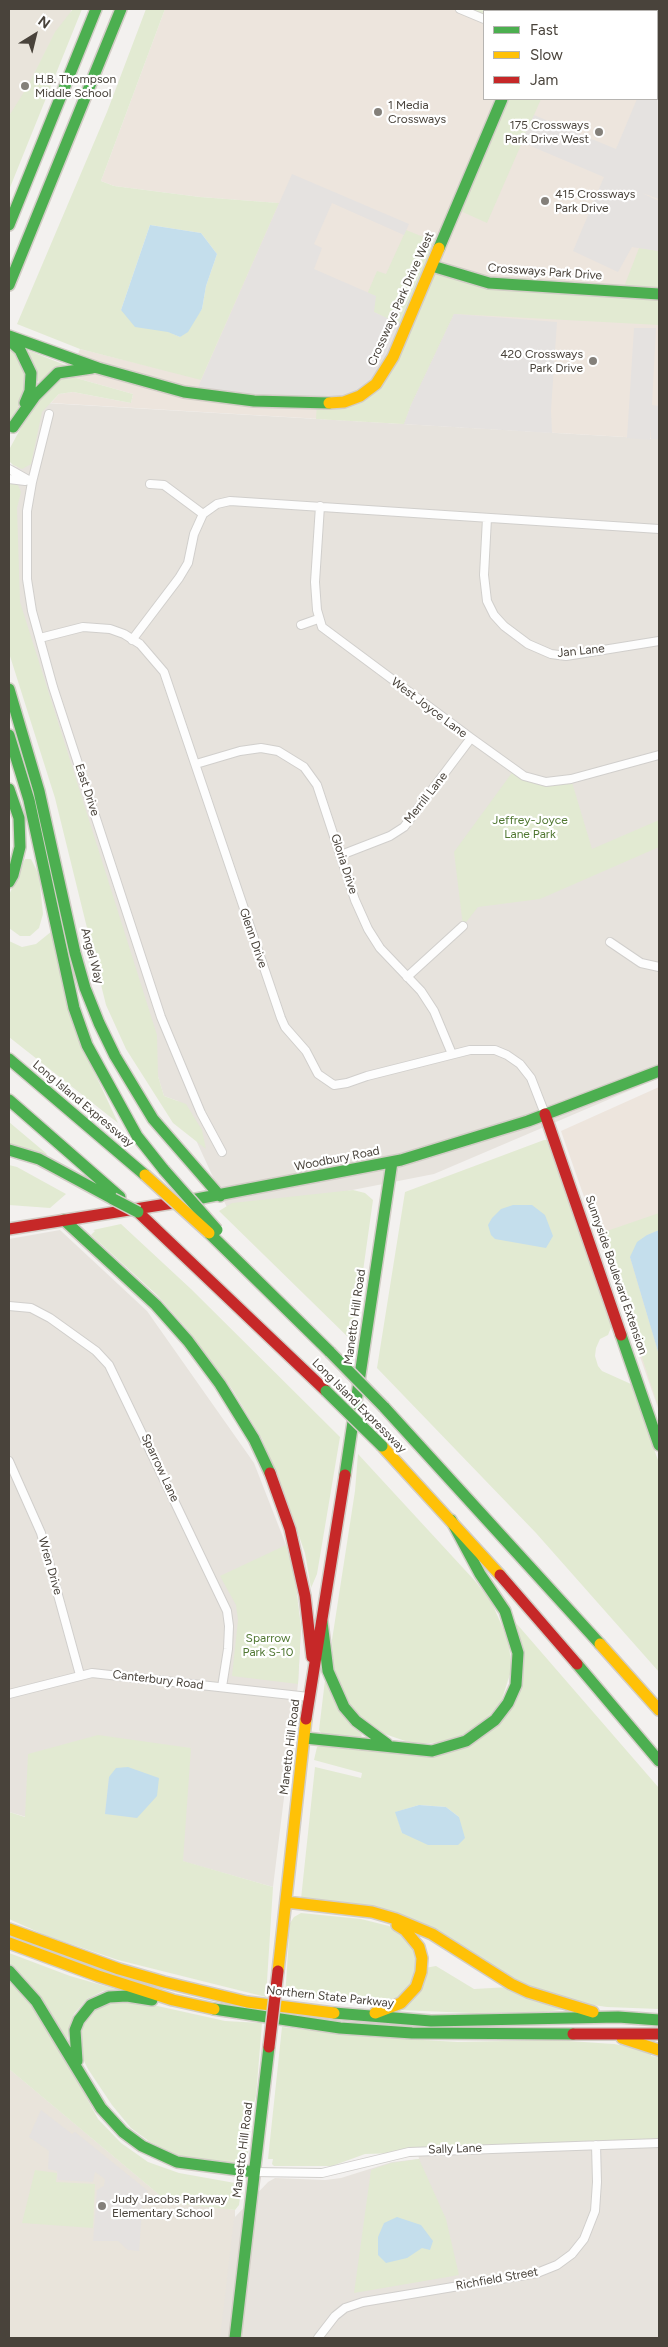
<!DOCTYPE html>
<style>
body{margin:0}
#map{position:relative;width:668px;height:2347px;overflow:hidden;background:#f3f1ef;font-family:Figtree,sans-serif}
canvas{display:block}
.frame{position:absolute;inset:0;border:10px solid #49433b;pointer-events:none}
.legend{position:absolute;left:483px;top:10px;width:175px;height:90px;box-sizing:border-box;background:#fff;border:1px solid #b6b4b1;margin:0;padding:6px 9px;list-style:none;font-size:15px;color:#49433b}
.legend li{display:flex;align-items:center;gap:10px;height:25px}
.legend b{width:25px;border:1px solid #b6b4b1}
.north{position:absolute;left:10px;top:10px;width:50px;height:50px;-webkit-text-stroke:4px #fff;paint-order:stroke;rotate:36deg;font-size:14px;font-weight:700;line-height:20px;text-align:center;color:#49433b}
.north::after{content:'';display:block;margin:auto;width:18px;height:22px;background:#49433b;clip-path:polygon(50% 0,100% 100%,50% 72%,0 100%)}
</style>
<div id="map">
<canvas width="668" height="2347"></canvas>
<div class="frame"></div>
<ul class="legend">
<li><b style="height:6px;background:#4caf50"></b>Fast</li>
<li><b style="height:6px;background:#ffc107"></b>Slow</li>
<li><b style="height:6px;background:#c62828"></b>Jam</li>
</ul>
<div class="north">N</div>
</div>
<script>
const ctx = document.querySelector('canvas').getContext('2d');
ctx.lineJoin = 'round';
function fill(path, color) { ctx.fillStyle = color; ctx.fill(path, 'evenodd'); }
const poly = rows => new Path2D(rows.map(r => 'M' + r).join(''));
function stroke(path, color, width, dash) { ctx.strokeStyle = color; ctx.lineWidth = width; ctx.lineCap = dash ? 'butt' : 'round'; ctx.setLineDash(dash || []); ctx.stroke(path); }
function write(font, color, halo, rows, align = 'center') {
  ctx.font = font + ' Figtree,sans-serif'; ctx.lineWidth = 4.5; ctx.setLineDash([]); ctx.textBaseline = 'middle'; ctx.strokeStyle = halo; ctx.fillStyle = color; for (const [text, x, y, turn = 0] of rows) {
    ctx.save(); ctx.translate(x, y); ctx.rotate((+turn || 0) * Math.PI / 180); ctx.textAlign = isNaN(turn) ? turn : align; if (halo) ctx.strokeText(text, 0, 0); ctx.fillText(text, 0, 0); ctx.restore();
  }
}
fill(poly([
 [28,402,659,439,659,1078,434,1174,230,1214,178,1101,164,1096,18,621,9,539,13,465,17,467],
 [60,1230,147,1311,254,1463,286,1545,295,1579,301,1628,298,1684,273,1887,9,1812,9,1239],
 [9,2069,169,2203,235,2210,235,2217,268,2182,275,2178,325,2180,341,2178,392,2162,419,2159,418,2153,659,2145,659,2338,9,2338]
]), '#e7e3dd');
fill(poly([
 [165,9,659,9,659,439,51,403,59,394,73,392,131,403,133,394,69,376,80,349,201,379,278,203,200,197,114,186,101,181],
 [484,11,657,11,657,99,484,99],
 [659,1087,659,1411,561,1131]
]), '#ede5dd');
fill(poly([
 [9,9,72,9,9,163],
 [9,2069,169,2203,235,2210,220,2338,9,2338]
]), '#e9e4db');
fill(poly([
 [73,9,82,9,9,190,9,116,29,84,55,32],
 [146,9,165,9,101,181,114,186,200,197,279,203,201,380,80,349,17,324,107,112],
 [150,225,201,233,217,254,206,286,202,309,180,337,121,310],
 [463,9,579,9,578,11,484,11,484,18],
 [502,99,541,99,487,223,456,209],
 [406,230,441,244,432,266,477,280,622,292,639,248,659,251,659,325,454,314,411,405,404,424,316,419,317,403,384,317,374,312,368,292,377,271,386,274],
 [9,343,27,368,27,382,23,398,9,425],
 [30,351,65,365,66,367,42,383,37,381,34,364,28,352],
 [67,372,66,379,69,376,133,394,131,403,73,392,59,394,42,412,31,464,22,469,13,465,9,461,10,448,30,411,54,383],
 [9,483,18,485,21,492,17,508,20,602,157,1035,158,1076,164,1096,186,1104,202,1130,206,1149,173,1123,126,1049,106,1005,55,798,9,653],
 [514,770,534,780,571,779,592,849,659,820,659,847,540,899,478,907,463,926,454,852],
 [25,859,31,859,39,875,43,914,39,928,30,936,20,936,9,928,9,895],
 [52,931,91,1065,118,1123,9,1037,9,941,22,947,36,944],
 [9,1122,47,1154,45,1156,9,1144],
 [544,1140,547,1140,612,1325,608,1335,600,1339,596,1348,595,1356,598,1366,602,1371,631,1384,659,1463,659,1672,536,1533,377,1368,405,1192],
 [9,1165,17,1167,66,1194,50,1208,9,1205],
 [353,1190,365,1193,373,1200,353,1342,219,1211,232,1203],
 [659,1213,659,1230,647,1235,630,1257,659,1355,659,1409,601,1233],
 [121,1224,191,1289,340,1437,317,1574,311,1588,305,1553,281,1485,262,1439,232,1389,187,1329,157,1295,91,1235,95,1231,93,1230],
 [358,1454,476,1582,492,1603,508,1640,512,1668,501,1702,478,1728,446,1742,414,1744,376,1731,350,1707,333,1676,332,1640,355,1491],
 [286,1545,295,1579,301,1628,298,1684,232,1676,238,1620,236,1605,220,1576],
 [516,1623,659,1788,659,2009,607,2007,572,2002,511,1979,449,1938,301,1899,315,1767,361,1778,362,1773,314,1760,317,1747,321,1745,430,1756,515,1703,523,1677,524,1652],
 [419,1805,446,1807,459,1817,402,1833,396,1812],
 [326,1672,352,1724,362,1735,360,1739,322,1734,319,1730],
 [98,1735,191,1748,183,1861,273,1887,266,1997,118,1960,47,1936,9,1919,9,1812,25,1817,28,1754],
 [109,1777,137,1818,105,1813],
 [301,1913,361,1919,389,1926,408,1937,418,1955,411,1988,392,2003,390,2000,366,2001,330,1997,285,1997,290,1923,294,1917],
 [9,1953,70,1976,119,1990,103,1991,87,1999,74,2014,67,2040,20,1975,9,1964],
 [436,1966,474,1989,509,1987,568,2009,544,2012,471,2013,400,2010,425,1968],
 [9,1977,17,1985,62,2052,98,2119,121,2143,148,2162,179,2173,235,2183,241,2191,239,2205,235,2210,169,2203,9,2069],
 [126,1999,225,2021,262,2023,256,2096,252,2110,248,2153,244,2159,241,2158,240,2162,234,2163,206,2161,177,2155,150,2142,131,2128,112,2105,88,2069,79,2051,79,2034,86,2019,96,2007],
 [282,2027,371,2037,458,2042,553,2040,614,2044,651,2050,651,2056,659,2057,659,2145,365,2154,332,2166,274,2166,272,2164,273,2159,268,2159],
 [419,2159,446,2219,459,2275,354,2293,371,2170,391,2163],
 [35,2170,57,2173,56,2182,95,2184,93,2228,22,2223]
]), '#e2ead2');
fill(poly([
 [592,9,658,9,659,36,657,35,657,11,598,11],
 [657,40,659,41,659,199,642,193,659,201,659,251,632,247,618,272,573,251,604,177,521,142,534,115,616,149,637,99,657,99],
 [292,174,409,224,404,235,332,203,314,244,322,248,314,269,376,296,374,312,406,327,384,374,344,402,196,392],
 [454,314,557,322,551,410,552,433,404,424,411,405],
 [634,328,656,328,652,405,659,406,659,439,651,439,651,428,650,440,627,438],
 [41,2110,72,2134,75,2132,148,2191,143,2198,139,2251,128,2250,118,2241,93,2241,97,2190,104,2186,105,2179,95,2172,93,2182,58,2180,57,2171,48,2169,49,2151,29,2137]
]), '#e5e2e0');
fill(poly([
 [150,225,201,233,217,254,206,286,202,309,188,332,180,337,168,332,135,327,121,310],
 [513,1205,532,1205,545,1215,553,1236,546,1248,495,1239,491,1235,488,1225,492,1218,501,1209],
 [659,1230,659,1355,630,1257,637,1242,647,1235],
 [128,1767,159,1778,157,1796,137,1818,105,1814,109,1777,116,1768],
 [419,1805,446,1807,459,1817,465,1838,458,1845,428,1845,402,1833,395,1812],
 [397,2217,421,2225,433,2241,430,2250,422,2248,407,2258,386,2263,378,2255,378,2237,384,2223]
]), '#c4deec');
const street = poly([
 [460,9,484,19],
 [49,414,32,482,27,511,27,579,32,611,53,687,161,1017,201,1113,222,1152],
 [9,469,32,482],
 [9,479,25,481],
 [150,484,164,485,203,514],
 [320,506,315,582,317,610,322,627,471,738,524,776,546,782,571,779,659,755],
 [487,518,484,575,487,601,494,615,504,626,528,644,551,654,566,656,659,641],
 [301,625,318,619],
 [40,638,83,627,110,629,124,634,140,644,164,672,281,1018,285,1027,306,1051,318,1074,334,1085,347,1083,367,1076,470,1050,495,1050,507,1055,520,1064,531,1078,545,1114],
 [132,640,179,578,188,563,194,534,203,514,217,504,230,501,659,529],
 [196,764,240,751,261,748,278,751,304,767,317,785,355,900,368,929,380,948,421,991,434,1011,452,1054],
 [341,855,390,836,404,827,471,738],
 [610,942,641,963,659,967],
 [407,977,463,926],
 [9,1306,31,1308,50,1318,96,1351,109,1365,227,1611,229,1626,228,1649,222,1687],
 [9,1461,41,1533,80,1675],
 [9,1694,92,1673,309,1697],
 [254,2172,322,2173,409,2152,659,2143],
 [318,2338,335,2316,345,2308,363,2302,537,2273,557,2265,572,2254,584,2239,595,2211,597,2182,596,2145]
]);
const fast = poly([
 [539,11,540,9],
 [9,225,96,9],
 [439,248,502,99],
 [432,266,489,283,659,294],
 [9,285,121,9],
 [9,336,98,368,184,392,254,401,329,403],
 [9,340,20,350,31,373,30,391,25,403],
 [13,427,35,396,58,373,92,368],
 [9,689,39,791,75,953,85,988,99,1023,115,1056,153,1119,220,1196],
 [9,735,29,800,74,1008,87,1045,137,1136,164,1170],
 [9,789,19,818,20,847,13,875,9,882],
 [9,1059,145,1175],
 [9,1100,120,1197],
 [9,1150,39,1159,113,1199],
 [186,1201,401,1160,528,1121,659,1071],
 [64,1220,156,1305,188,1341,220,1384,254,1439,270,1473],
 [209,1233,330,1352],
 [621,1335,659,1445],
 [384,1407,600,1644],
 [345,1475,392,1162],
 [322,1622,328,1671,344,1707,356,1721,387,1744],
 [577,1664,659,1761],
 [305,1738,432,1751,466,1741,495,1720,508,1703,516,1685,518,1653,505,1611,480,1574,451,1520],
 [9,1971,36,2001,101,2108,123,2132,142,2146,177,2162,254,2172],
 [214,2009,340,2028,412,2033,573,2034],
 [334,2013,431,2021,618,2017,659,2020],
 [77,2061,75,2030,79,2020,91,2005,109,1997,127,1996,152,2000],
 [235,2338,269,2047]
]);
const slow = poly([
 [329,403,344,402,360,396,376,384,393,357,439,248],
 [382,1446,500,1575],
 [600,1644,659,1710],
 [286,1902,372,1912,396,1919,432,1934,511,1984,528,1992,593,2012],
 [9,1929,119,1969,164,1982,247,2002,334,2013],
 [9,1943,98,1976,173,2000,214,2009],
 [278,1971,306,1719],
 [375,2013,401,2003,416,1987,421,1972,422,1958,419,1947,405,1930,397,1925],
 [622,2038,659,2050]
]);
const jam = poly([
 [545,1114,621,1335],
 [138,1212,326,1391],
 [9,1229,186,1201],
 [270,1473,290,1529,305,1596,312,1657],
 [500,1575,577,1664],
 [306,1719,345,1475],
 [573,2034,659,2034]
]);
stroke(street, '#d1cfcc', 10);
stroke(fast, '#d2cdc6', 14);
stroke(slow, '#d2cdc6', 14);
stroke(jam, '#d2cdc6', 14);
stroke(street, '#fdfdfd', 8);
stroke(fast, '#4caf50', 11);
stroke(slow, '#ffc107', 11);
stroke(jam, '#c62828', 11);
const fastBridge = poly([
 [164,1170,217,1230],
 [113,1199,138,1212],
 [330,1352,384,1407],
 [326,1391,382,1446]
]);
const slowBridge = poly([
 [145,1175,209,1233]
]);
const jamBridge = poly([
 [269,2047,278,1971]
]);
stroke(fastBridge, '#d2cdc6', 14, []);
stroke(slowBridge, '#d2cdc6', 14, []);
stroke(jamBridge, '#d2cdc6', 14, []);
stroke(fastBridge, '#4caf50', 11);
stroke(slowBridge, '#ffc107', 11);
stroke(jamBridge, '#c62828', 11);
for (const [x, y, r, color] of [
 [25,86,5,"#84807a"],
 [378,112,5,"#84807a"],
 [599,132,5,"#84807a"],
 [545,201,5,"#84807a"],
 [593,361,5,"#84807a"],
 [102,2206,5,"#84807a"]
]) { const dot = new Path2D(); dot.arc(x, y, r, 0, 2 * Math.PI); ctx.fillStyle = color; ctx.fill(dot); stroke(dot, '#fff', 2); }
write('12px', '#49433b', '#fff', [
 ["H.B. Thompson",35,79],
 ["Middle School",35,93],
 ["1 Media",388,105],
 ["Crossways",388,119],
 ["175 Crossways",589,125,"right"],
 ["Park Drive West",589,139,"right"],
 ["415 Crossways",555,194],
 ["Park Drive",555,208],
 ["420 Crossways",583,354,"right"],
 ["Park Drive",583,368,"right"],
 ["Judy Jacobs Parkway",112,2199],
 ["Elementary School",112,2213]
], 'left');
write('12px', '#49433b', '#fff', [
 ["Crossways Park Drive",545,272,4],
 ["Crossways Park Drive West",401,299,-66],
 ["Jan Lane",581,651,-6],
 ["West Joyce Lane",429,708,37],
 ["East Drive",87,790,72],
 ["Merrill Lane",426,798,-52],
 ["Gloria Drive",344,864,72],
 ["Glenn Drive",253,938,71],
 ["Angel Way",92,956,75],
 ["Long Island Expressway",83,1104,40],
 ["Woodbury Road",337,1159,-11],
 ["Sunnyside Boulevard Extension",616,1275,71],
 ["Manetto Hill Road",355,1317,-82],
 ["Long Island Expressway",359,1406,45],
 ["Sparrow Lane",160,1468,65],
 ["Wren Drive",50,1566,74],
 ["Canterbury Road",158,1680,7],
 ["Manetto Hill Road",290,1747,-83],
 ["Northern State Parkway",330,1997,6],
 ["Sally Lane",455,2149,-2],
 ["Manetto Hill Road",243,2150,-83],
 ["Richfield Street",497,2279,-10]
]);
write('12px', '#507732', '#fff', [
 ["Jeffrey-Joyce",530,820],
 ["Lane Park",530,834],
 ["Sparrow",268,1638],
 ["Park S-10",268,1652]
]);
</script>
